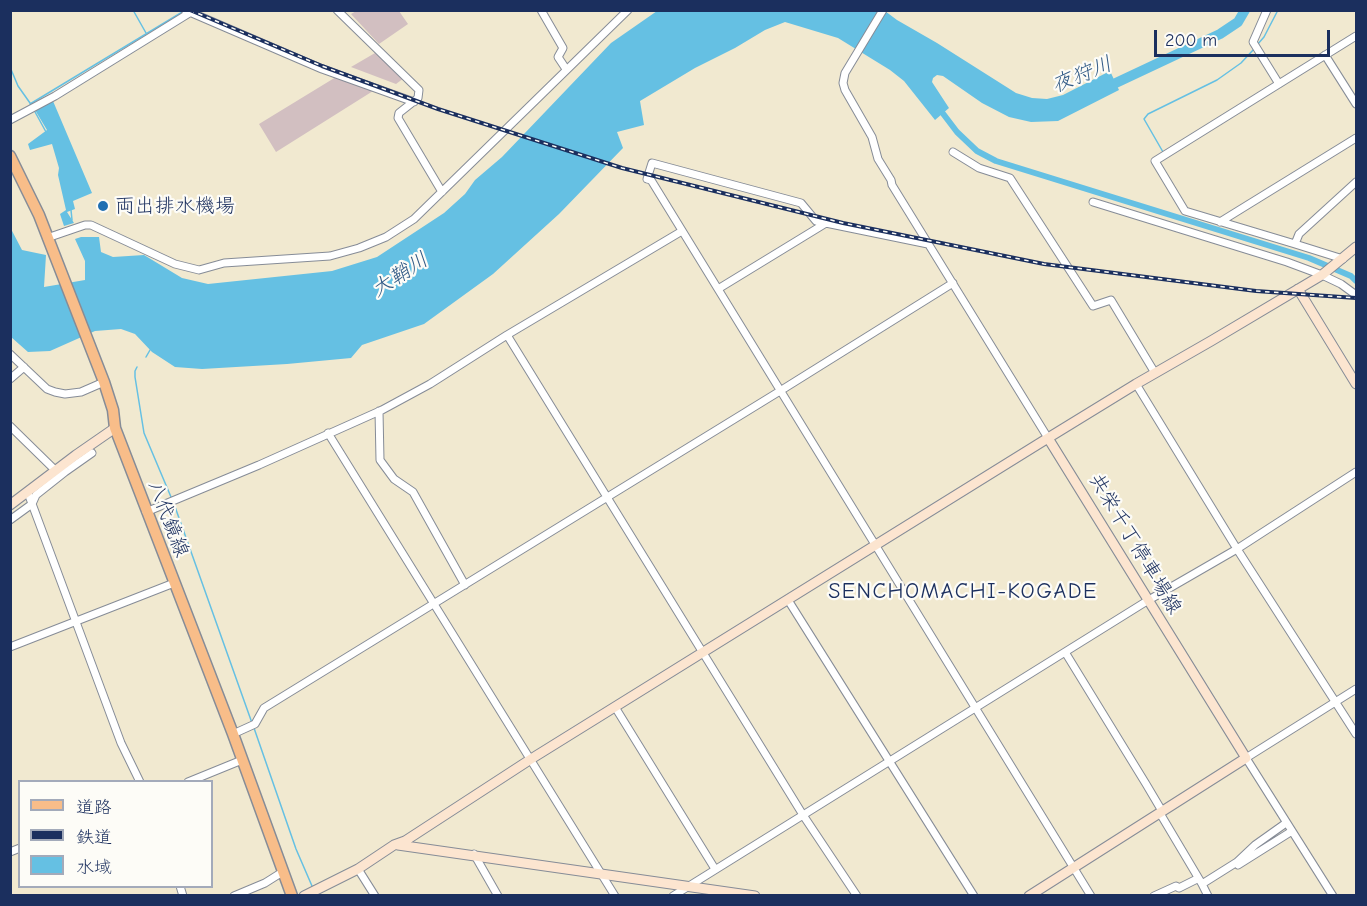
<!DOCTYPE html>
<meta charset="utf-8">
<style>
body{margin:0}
#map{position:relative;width:1367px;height:906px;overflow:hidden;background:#f1e9d0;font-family:"Comic Neue","Klee One",sans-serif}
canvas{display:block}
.frame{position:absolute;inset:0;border:12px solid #1b2f5e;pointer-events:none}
.legend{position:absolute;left:18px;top:780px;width:195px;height:108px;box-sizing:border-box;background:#fdfcf7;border:2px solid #a3aaba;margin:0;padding:8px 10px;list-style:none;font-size:18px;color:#1b2f5e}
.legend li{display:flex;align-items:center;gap:12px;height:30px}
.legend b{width:30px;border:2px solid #a3aaba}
.scale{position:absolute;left:1154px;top:30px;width:176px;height:27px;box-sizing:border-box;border:3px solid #1b2f5e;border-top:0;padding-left:8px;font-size:18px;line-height:21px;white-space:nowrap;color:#1b2f5e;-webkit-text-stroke:4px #fdfcf7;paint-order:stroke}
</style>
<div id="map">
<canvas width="1367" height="906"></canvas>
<div class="frame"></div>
<ul class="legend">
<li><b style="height:8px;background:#f8bd89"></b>道路</li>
<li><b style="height:8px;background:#1b2f5e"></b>鉄道</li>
<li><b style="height:16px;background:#65c0e3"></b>水域</li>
</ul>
<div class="scale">200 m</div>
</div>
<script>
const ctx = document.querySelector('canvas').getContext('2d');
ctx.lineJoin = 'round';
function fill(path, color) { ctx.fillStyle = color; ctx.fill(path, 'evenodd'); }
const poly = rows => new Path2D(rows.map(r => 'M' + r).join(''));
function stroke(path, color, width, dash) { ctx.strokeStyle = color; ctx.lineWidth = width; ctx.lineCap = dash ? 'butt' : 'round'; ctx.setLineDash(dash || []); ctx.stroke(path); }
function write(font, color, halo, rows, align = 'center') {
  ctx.font = font + ' "Comic Neue","Klee One",sans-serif'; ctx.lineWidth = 4.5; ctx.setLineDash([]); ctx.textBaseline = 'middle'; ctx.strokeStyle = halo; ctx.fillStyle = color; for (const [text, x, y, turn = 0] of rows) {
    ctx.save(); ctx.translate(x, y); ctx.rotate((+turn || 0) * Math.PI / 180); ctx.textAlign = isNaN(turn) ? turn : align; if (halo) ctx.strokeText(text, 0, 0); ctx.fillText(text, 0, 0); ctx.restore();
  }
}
fill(poly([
 [358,10,399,11,408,24,379,44,351,14],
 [375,53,404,78,396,84,351,67],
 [336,77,373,91,276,152,259,124]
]), '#d2bfc1');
fill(poly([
 [657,11,885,11,897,20,937,43,1016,93,1032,98,1047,99,1063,95,1110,71,1119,90,1058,121,1031,122,1009,117,982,103,943,76,937,75,933,78,932,82,949,108,935,120,904,81,890,70,838,38,785,22,765,30,735,48,695,68,640,101,644,125,617,132,623,148,559,214,493,274,424,324,362,345,351,358,287,364,202,369,175,367,152,352,135,334,121,329,95,331,50,351,28,352,11,337,10,227,22,250,46,255,44,287,85,280,85,261,75,239,81,237,99,237,101,252,113,257,144,255,182,278,208,284,332,271,377,257,444,213,465,194,475,180,502,157,611,43],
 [53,101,92,193,73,201,75,209,67,212,74,223,64,226,60,214,66,210,58,175,59,168,52,144,30,150,28,144,47,130,35,110]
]), '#65c0e3');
stroke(poly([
 [133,10,146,33],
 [1257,45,1264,37,1278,10],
 [10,67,18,86,30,103],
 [30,104,184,11],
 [34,110,46,132],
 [1163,152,1144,119,1148,114,1217,80,1241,63,1254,49],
 [71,210,72,220],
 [146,357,150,350],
 [137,367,135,371,135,377,144,433,171,497],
 [174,504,252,723],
 [254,728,296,849,312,886]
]), '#65c0e3', 1.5);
stroke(poly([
 [938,107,957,132,977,151,996,161,1309,258,1351,276,1356,281]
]), '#65c0e3', 6);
stroke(poly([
 [1103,89,1220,34,1238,22,1245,10]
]), '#65c0e3', 10);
const street = poly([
 [185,10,322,69,414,102],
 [337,10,419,90,418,98,399,113,398,118,442,192],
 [541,10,563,48,558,57,566,69],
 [883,10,845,73,843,83,845,90,872,137,878,159,891,180,892,185,1048,438],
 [1267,10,1253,42,1279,84],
 [1325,55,1356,104],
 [10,120,55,96,191,12],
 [953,152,979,168,1010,178,1093,306,1111,300,1155,373],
 [1093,202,1287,262,1322,275,1341,284,1356,295],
 [1220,222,1356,138],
 [47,238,85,225,91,225,175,264,199,270,224,263,330,256,359,248,386,237,414,219,628,10],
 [928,244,816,221,801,203,652,163,647,179,651,180,1091,896],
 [1295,244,1185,211,1155,161,1356,36],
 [1343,259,1295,244,1299,234,1356,182],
 [718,289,826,223],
 [507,335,803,815,857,896],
 [10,354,47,389,55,392,65,394,81,392,104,382],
 [10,379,24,367],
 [1136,384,1237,549,1356,734],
 [379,411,380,460,394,479,413,492,465,585],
 [10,426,56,471],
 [328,433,615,896],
 [28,493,121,743,140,782],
 [146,512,259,465,382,410,430,384,507,335,682,231],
 [10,520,32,504,36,495,65,472,92,453],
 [788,600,974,896],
 [10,647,174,583],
 [1065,652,1146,784,1162,811,1161,815,1202,884],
 [615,707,715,869],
 [233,734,255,724,264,708,780,391,953,283],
 [188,782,242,760],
 [10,852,20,848],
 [474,854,498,896],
 [1238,865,1292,831],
 [358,869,375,896],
 [180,886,183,896],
 [234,896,265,883,284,871],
 [673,896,1147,601,1237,549,1356,472],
 [1154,896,1176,886,1179,888,1197,879],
 [1208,896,1202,884,1237,862,1255,845,1286,823],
 [1333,896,1246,758,1356,689]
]);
const secondary = poly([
 [1298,289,1356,384],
 [10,505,76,455,115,428],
 [398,845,755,896],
 [304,896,358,869,394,845,405,841,531,759,1048,438],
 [1029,896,1246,758,1048,438,1136,384,1211,341,1322,275,1356,247]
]);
const primary = poly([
 [10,156,39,215,104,382,113,410,115,428,233,734,292,896]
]);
stroke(street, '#868c97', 9);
stroke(secondary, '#868c97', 11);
stroke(primary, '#868c97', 13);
stroke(street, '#fff', 7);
stroke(secondary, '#fce5d0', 9);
stroke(primary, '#f8bd89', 10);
const rail = poly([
 [190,10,322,66,438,109,622,168,843,223,1044,264,1256,291,1356,298]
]);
stroke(rail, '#1b2f5e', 4);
stroke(rail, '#fdfcf7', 1.5, [4.5]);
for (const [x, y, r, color] of [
 [103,206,6,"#1f6fb2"]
]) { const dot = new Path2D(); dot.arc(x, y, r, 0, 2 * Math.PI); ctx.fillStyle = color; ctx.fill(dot); stroke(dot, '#fdfcf7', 2); }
write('20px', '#1b2f5e', '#fdfcf7', [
 ["両出排水機場",115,206]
], 'left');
write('20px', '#1b2f5e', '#fdfcf7', [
 ["八代鏡線",168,519,69],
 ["共栄千丁停車場線",1135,544,59]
]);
write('italic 21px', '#315a86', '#fdfcf7', [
 ["夜狩川",1082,75,-22],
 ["大鞘川",400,275,-33]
]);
ctx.letterSpacing = '1.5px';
write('22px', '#1b2f5e', '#fdfcf7', [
 ["SENCHOMACHI-KOGADE",963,592]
]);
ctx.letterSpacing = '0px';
</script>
